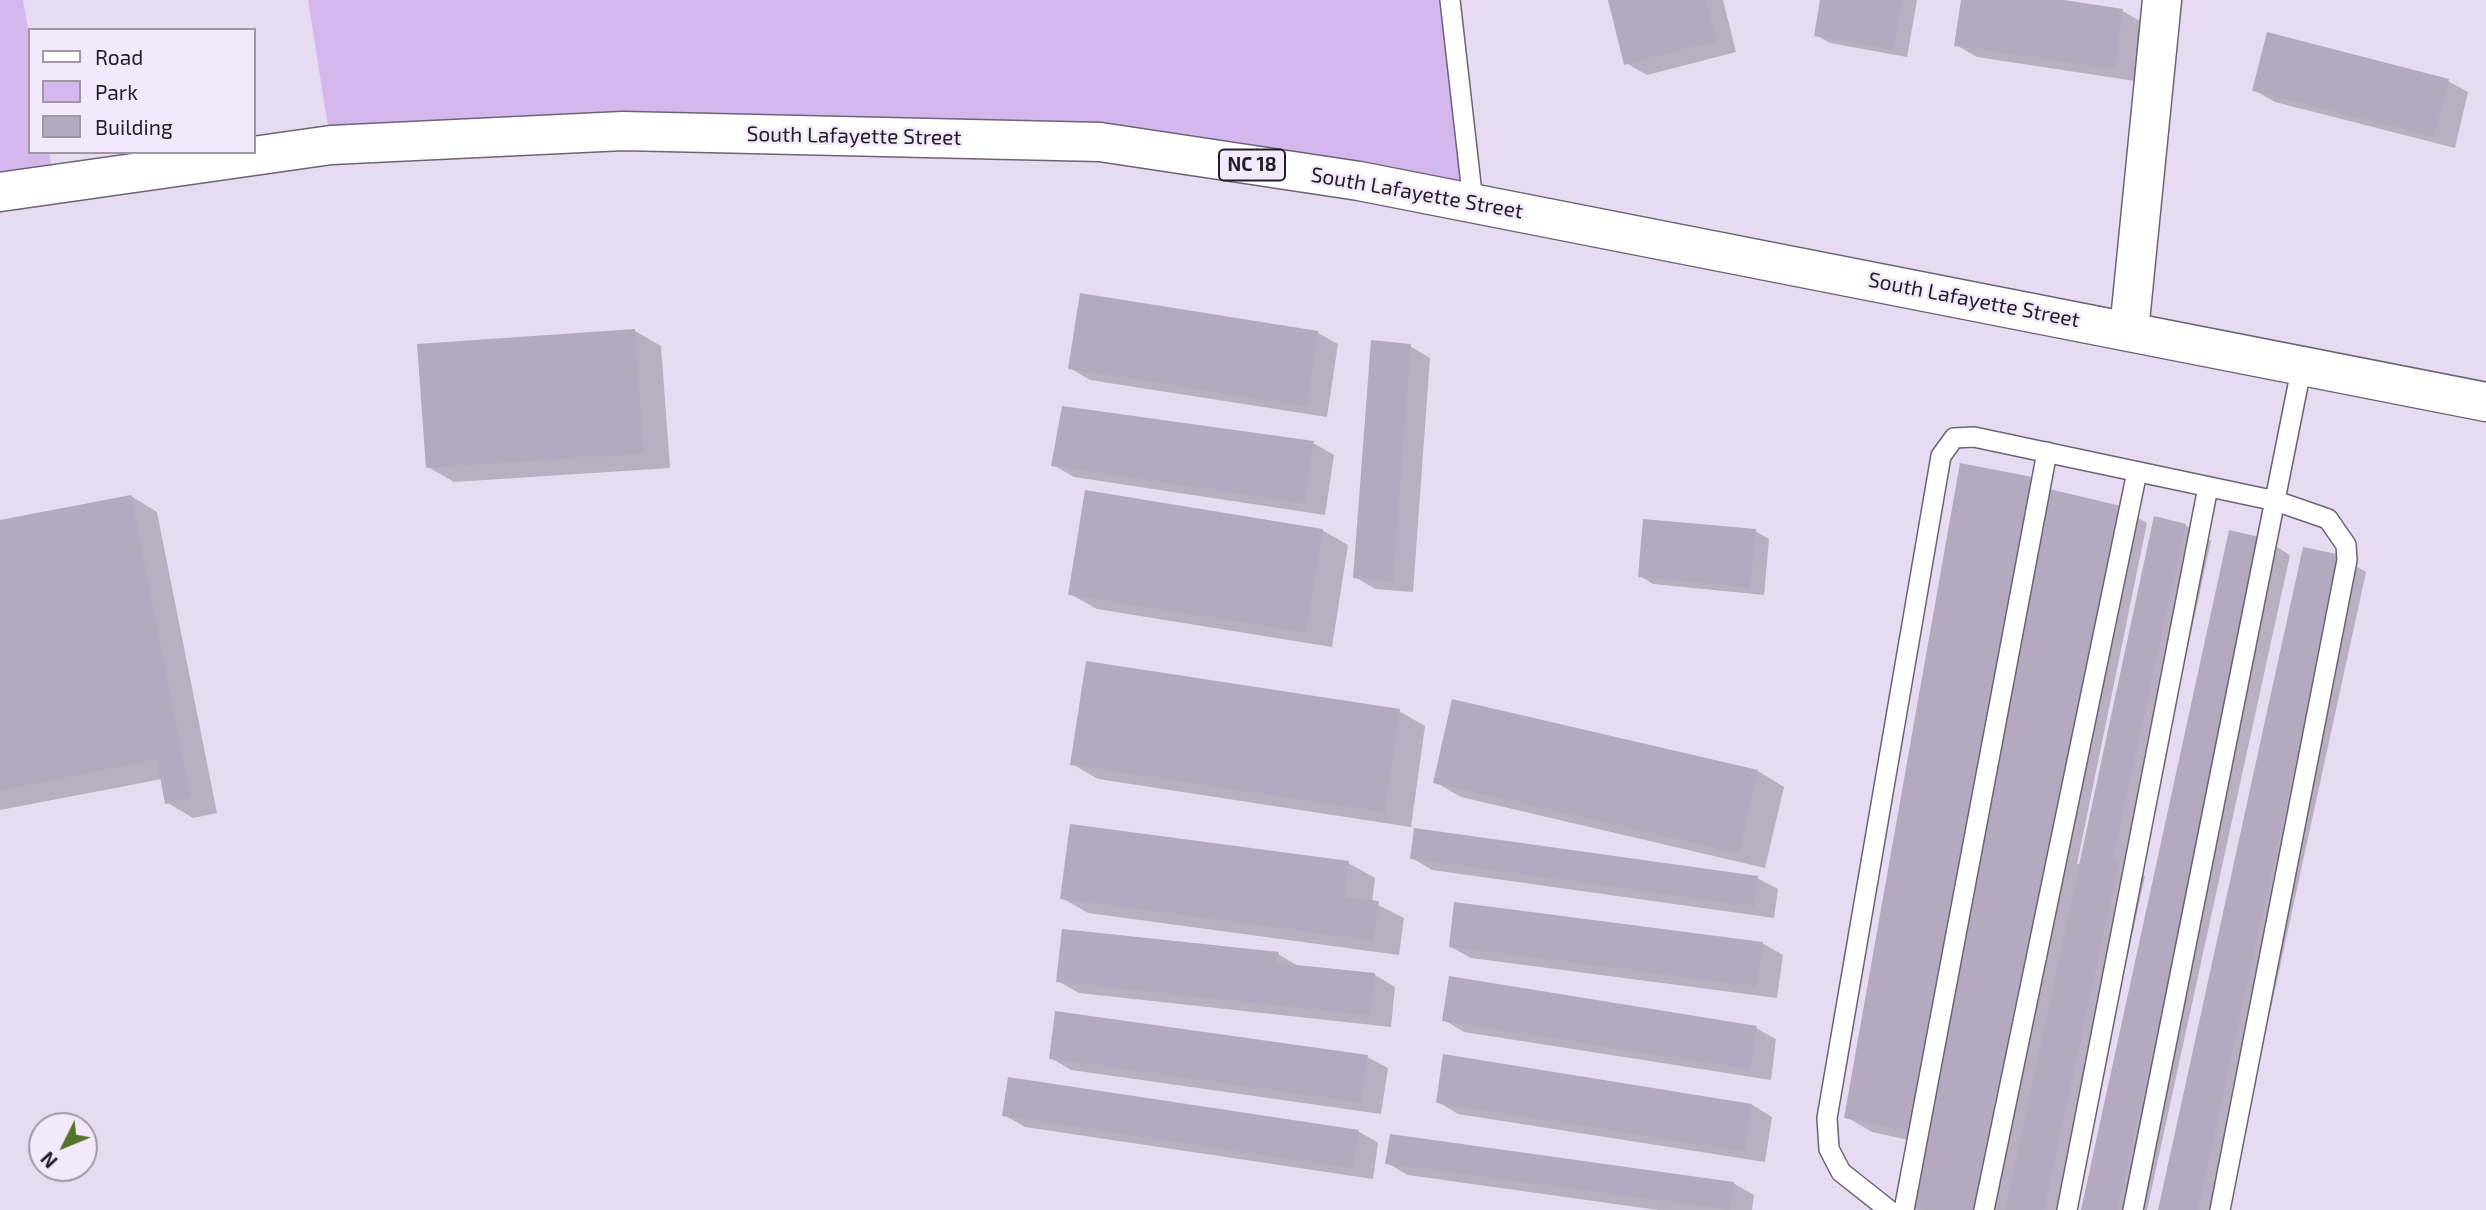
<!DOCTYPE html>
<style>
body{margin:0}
#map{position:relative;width:2486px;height:1210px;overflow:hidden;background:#e7dbf2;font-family:"Exo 2",sans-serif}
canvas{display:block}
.legend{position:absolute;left:28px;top:28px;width:228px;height:126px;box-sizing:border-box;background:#f3e9fc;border:2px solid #9f97a6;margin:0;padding:9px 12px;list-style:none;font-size:21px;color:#221d26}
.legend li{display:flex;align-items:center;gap:14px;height:35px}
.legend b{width:35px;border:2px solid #9f97a6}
.north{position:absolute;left:28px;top:1112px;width:70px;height:70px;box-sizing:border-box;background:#f3e9fc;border:2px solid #9f97a6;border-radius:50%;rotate:227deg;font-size:19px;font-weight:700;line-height:28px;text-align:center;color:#221d26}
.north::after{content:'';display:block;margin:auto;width:24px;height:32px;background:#54742b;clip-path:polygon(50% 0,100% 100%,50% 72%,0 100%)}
</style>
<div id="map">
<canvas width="2486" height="1210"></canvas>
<ul class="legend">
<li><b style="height:9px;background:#fff"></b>Road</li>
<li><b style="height:19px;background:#d4b7ec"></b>Park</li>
<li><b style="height:19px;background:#b5a9c0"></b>Building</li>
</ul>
<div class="north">N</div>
</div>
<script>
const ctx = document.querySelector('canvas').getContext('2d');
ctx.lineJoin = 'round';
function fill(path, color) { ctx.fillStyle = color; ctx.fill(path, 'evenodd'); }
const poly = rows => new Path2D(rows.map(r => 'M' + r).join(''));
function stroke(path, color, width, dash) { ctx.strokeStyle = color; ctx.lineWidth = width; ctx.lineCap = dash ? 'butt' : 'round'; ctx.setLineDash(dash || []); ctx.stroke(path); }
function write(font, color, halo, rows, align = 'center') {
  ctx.font = font + ' "Exo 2",sans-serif'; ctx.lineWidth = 5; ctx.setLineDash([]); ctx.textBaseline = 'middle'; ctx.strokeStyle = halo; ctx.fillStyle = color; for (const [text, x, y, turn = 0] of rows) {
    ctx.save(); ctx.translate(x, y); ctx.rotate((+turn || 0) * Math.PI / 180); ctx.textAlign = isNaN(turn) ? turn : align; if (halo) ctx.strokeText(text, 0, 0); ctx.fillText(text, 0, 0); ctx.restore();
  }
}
fill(poly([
 [0,0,23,0,30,40,30,152,49,152,54,182,0,192],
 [308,0,1450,0,1472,202,1100,142,331,145]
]), '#d4b7ec');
fill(poly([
 [1609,0,1723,0,1736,52,1647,75,1626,63],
 [1822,0,1917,0,1907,57,1830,43,1816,35],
 [1963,0,2052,0,2123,11,2143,23,2135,81,1977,57,1956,45],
 [2448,81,2468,92,2455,148,2275,102,2254,90],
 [1081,295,1318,333,1338,344,1327,417,1090,380,1070,368],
 [635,331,661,346,670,468,454,482,428,467],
 [1410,346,1430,358,1413,592,1375,589,1355,577],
 [1313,443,1334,455,1325,515,1074,477,1053,465],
 [1961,465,2032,479,2055,492,2120,508,2147,523,2077,864,2081,864,2185,525,2211,541,2139,873,2145,876,2073,1210,1918,1210,1910,1206,1922,1143,1872,1132,1846,1117],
 [131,496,157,512,217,813,193,818,166,802,162,779,0,810,0,522],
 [1322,530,1348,545,1332,647,1097,609,1070,594],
 [1755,531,1769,539,1764,595,1653,584,1640,576],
 [2264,539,2290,555,2147,1210,2083,1210],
 [2340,557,2366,572,2227,1210,2160,1210],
 [1453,701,1758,771,1784,787,1765,868,1461,797,1435,782],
 [1399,711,1425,726,1411,827,1098,779,1072,764],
 [1412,858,1757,878,1778,889,1774,918,1432,870],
 [1348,863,1375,878,1372,902,1404,918,1399,955,1088,913,1062,898],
 [1762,943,1783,955,1777,998,1471,958,1451,947],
 [1278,954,1298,966,1375,975,1395,987,1391,1027,1079,993,1058,981],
 [1444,1020,1756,1028,1776,1039,1771,1080,1464,1032],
 [1367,1057,1388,1068,1381,1114,1071,1070,1051,1058],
 [1438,1102,1752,1105,1772,1117,1765,1162,1458,1114],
 [1004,1115,1358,1131,1378,1143,1373,1179,1025,1127],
 [1387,1163,1733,1183,1754,1195,1752,1210,1658,1210,1408,1175]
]), '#0003');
fill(poly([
 [1608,0,1706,0,1717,41,1624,65],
 [1820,0,1902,0,1894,50,1814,36],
 [1961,0,2064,0,2123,9,2115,70,1954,46],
 [2267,32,2449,79,2434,137,2252,91],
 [1080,293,1318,331,1307,407,1068,369],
 [635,329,644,454,426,468,417,344],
 [1371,340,1411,344,1393,582,1353,578],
 [1062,406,1314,441,1305,504,1051,466],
 [1960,463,2032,477,1911,1132,1844,1118],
 [2045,488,2121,506,1978,1210,1924,1210,1908,1207],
 [1085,490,1323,529,1306,633,1068,595],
 [131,495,191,798,165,804,157,760,0,791,0,520],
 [2154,516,2186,524,2113,859,2120,859,2044,1210,2005,1210],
 [1643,519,1756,529,1750,588,1638,577],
 [2229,530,2264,538,2118,1210,2081,1210],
 [2303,547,2341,555,2198,1210,2158,1210],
 [1086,661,1400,709,1385,813,1070,765],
 [1452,699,1758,770,1739,854,1433,783],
 [1070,824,1349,861,1345,897,1379,901,1373,941,1060,899],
 [1414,828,1758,876,1754,907,1410,859],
 [1454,902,1763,942,1757,987,1449,947],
 [1062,929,1279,952,1277,963,1375,973,1371,1016,1056,982],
 [1449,976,1757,1026,1750,1070,1442,1021],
 [1055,1011,1368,1055,1361,1103,1049,1059],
 [1443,1054,1752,1104,1745,1152,1436,1103],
 [1008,1077,1359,1130,1353,1169,1002,1116],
 [1390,1134,1734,1182,1730,1210,1385,1164]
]), '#b5a9c0');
const service = poly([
 [1450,0,1473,202],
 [1889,1210,1841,1172,1829,1149,1827,1118,1941,456,1954,438,1974,437,2276,501,2328,519,2346,545,2347,560,2220,1210],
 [1904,1210,2047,452],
 [1984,1210,2137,472],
 [2067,1210,2208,487],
 [2133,1210,2302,365]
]);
const minor = poly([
 [2129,331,2162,0]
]);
const primary = poly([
 [0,192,331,145,623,131,1100,142,1359,181,2486,402]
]);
stroke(service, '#6d6276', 22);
stroke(minor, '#6d6276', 41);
stroke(primary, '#6d6276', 41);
stroke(service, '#fff', 19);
stroke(minor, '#fff', 38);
stroke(primary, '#fff', 38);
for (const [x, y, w] of [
 [1252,165,66]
]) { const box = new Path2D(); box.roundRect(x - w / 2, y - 15.5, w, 31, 5); ctx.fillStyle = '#f3e9fc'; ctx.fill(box); stroke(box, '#221d26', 2); }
write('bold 19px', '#221d26', null, [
 ["NC 18",1252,165]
]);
write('21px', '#221d26', '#f3e9fc', [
 ["South Lafayette Street",854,136,1],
 ["South Lafayette Street",1417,193,10],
 ["South Lafayette Street",1974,300,11]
]);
</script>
